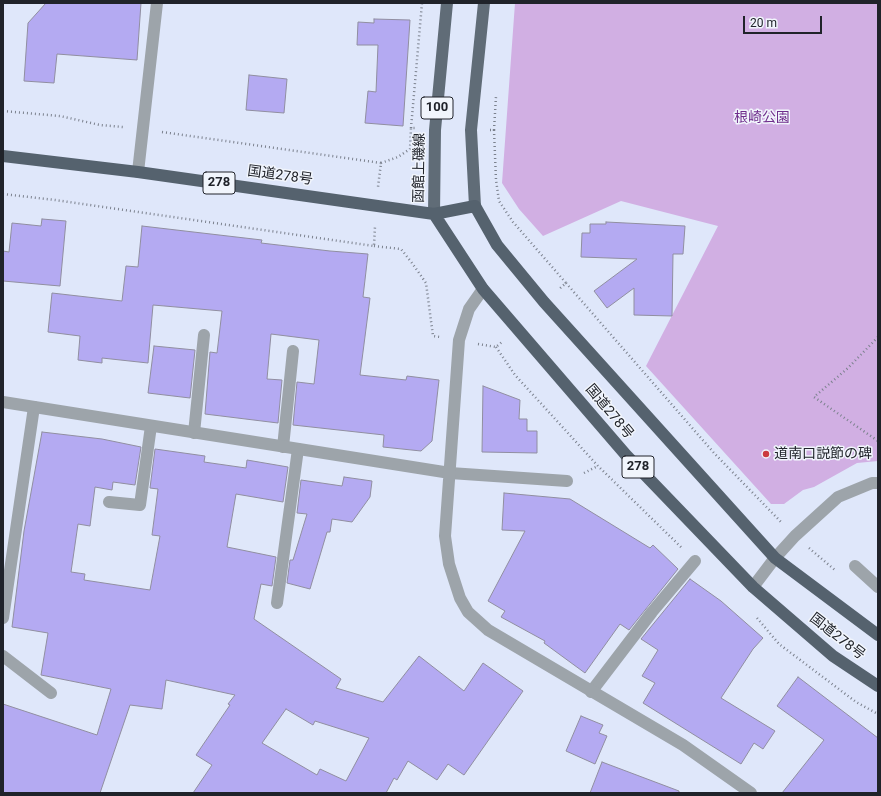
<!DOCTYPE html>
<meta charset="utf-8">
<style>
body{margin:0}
#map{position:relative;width:881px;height:796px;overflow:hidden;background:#dfe7fa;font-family:Roboto,sans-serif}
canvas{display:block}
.frame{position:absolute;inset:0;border:4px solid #20232a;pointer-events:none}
.scale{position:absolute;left:743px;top:16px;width:79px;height:18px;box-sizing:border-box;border:2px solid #20232a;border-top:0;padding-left:5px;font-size:12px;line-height:14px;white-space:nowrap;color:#20232a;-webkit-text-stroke:3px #f1f5fc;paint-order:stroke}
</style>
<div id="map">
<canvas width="881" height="796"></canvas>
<div class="frame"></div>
<div class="scale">20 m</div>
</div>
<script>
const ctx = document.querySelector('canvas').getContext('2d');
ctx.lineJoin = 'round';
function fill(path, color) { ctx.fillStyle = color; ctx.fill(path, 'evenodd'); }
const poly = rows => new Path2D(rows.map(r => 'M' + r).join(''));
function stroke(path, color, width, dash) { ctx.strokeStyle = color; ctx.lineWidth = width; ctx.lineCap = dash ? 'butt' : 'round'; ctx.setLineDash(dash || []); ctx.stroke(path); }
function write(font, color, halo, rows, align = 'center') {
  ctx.font = font + ' Roboto,"Noto Sans JP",sans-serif'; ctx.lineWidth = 3; ctx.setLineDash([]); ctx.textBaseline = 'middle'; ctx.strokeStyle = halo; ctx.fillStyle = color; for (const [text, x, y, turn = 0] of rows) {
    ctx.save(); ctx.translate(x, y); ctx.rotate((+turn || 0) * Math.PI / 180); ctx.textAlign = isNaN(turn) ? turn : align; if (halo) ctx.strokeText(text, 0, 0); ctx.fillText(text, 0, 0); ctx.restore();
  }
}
fill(poly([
 [515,3,878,3,878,461,857,463,814,487,803,490,784,504,771,504,646,366,718,226,621,201,543,236,519,209,502,183]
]), '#d1afe3');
const building = poly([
 [46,3,141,3,137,60,57,54,54,83,24,81,28,23,46,3],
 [374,19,410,20,403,126,365,123,368,91,376,92,378,45,357,45,358,22,374,23,374,19],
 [249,75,287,79,284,113,246,110,249,75],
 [42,219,66,221,60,286,3,281,3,251,9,252,12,223,41,226,42,219],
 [606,222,685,226,683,254,673,254,672,316,634,315,634,288,607,308,594,291,637,259,581,257,582,233,590,233,590,224,606,224,606,222],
 [142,226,262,240,261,243,330,251,368,254,363,297,370,298,360,375,406,380,407,376,439,380,432,441,421,451,383,447,384,435,293,425,297,382,314,384,319,340,271,334,267,379,282,380,278,423,205,414,210,352,217,353,222,311,153,305,148,363,102,358,102,363,78,360,80,336,48,332,52,293,122,301,126,266,138,267,142,226],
 [154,346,195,350,190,398,148,393,154,346],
 [483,386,520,400,519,419,527,419,527,431,537,431,537,453,482,452,483,386],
 [42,432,102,439,141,447,135,485,113,482,112,490,95,487,90,526,78,524,71,572,85,574,84,580,150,590,160,536,152,535,158,489,150,488,155,449,205,456,204,462,246,468,247,460,288,467,283,502,236,494,227,547,276,557,272,586,261,584,254,619,341,679,336,688,383,702,419,656,464,691,483,663,523,691,464,775,448,764,437,780,408,761,397,780,394,778,386,793,193,793,212,765,196,755,230,705,228,704,235,695,166,680,162,709,130,705,100,793,3,793,3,704,97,735,111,689,41,675,48,633,12,627,24,531,42,432],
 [286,709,313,725,315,721,369,738,346,781,320,769,317,775,262,743,286,709],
 [344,477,372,481,370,497,352,522,332,519,330,532,327,532,310,589,287,583,290,560,293,560,307,514,297,513,301,480,342,486,344,477],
 [504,493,570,499,650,548,653,545,678,569,629,630,620,624,585,673,544,643,545,641,501,617,505,611,488,601,525,531,502,530,504,493],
 [690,579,721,601,763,638,753,649,721,698,775,731,763,749,754,743,741,764,643,703,655,683,642,676,658,650,641,639,690,579],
 [798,677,878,738,878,793,782,793,824,740,777,706,798,677],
 [581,716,603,725,599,733,607,736,595,764,566,751,581,716],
 [602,762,679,791,679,793,590,793,602,762]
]);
fill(building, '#b4aaf2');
stroke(building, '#908ea0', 1);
stroke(poly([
 [3,111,60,116,100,125,123,127],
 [411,128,422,3],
 [490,130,494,130,496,180,499,201,513,222,566,283,558,290],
 [494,130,496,96],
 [162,132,381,163,378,187],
 [381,163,398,157,410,149,411,128,415,128],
 [3,194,55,200,374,246,375,226],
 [374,246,401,249,412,263,426,283,433,336,440,337],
 [566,283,714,453,782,523],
 [878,337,848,368,814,397,878,441],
 [478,344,496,347,503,341],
 [496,347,515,375,598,466,682,548],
 [584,473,598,466],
 [809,548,836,571],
 [757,618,779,644,856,702,878,714]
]), '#7b818d', 2.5, [1, 3]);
stroke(poly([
 [194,433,204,335],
 [283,447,293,351],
 [450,473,567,481],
 [109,502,140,505,151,426],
 [855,566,878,587],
 [277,603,298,449],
 [3,618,34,407],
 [3,656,51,693],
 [591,692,652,612,695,561]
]), '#9da4aa', 12);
stroke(poly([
 [138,172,157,3],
 [483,289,469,309,459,340,445,536,449,564,460,598,468,612,488,630,683,745,751,793],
 [3,402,450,473]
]), '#9da4aa', 12);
stroke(poly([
 [753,587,775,558,795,536,838,497,872,483,878,483]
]), '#9da4aa', 12);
stroke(poly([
 [475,206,471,130,484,3],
 [434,214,435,130,447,3]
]), '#606c77', 12);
stroke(poly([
 [3,156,138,172,434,214,475,206,497,245,544,302,775,558,878,635],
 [434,214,483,289,626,455,753,587,833,656,878,686]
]), '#55626e', 12);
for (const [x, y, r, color] of [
 [766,454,4,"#cb3b40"]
]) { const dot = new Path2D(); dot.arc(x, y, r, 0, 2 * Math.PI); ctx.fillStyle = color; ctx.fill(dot); stroke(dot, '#f1f5fc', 1.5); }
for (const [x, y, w] of [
 [437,108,32],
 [219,183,32],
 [638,467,32]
]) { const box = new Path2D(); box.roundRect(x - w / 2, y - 11, w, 22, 3); ctx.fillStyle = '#f1f5fc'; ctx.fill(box); stroke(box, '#20232a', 1); }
write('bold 13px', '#20232a', null, [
 ["100",437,108],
 ["278",219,183],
 ["278",638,467]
]);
write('14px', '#6f2d8c', '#f1f5fc', [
 ["根崎公園",762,118]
]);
write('14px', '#20232a', '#f1f5fc', [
 ["函館上磯線",420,168,-89],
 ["国道278号",280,176,8],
 ["国道278号",609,412,50],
 ["国道278号",837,637,38]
]);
write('14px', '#20232a', '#f1f5fc', [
 ["道南口説節の碑",774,454]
], 'left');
</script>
